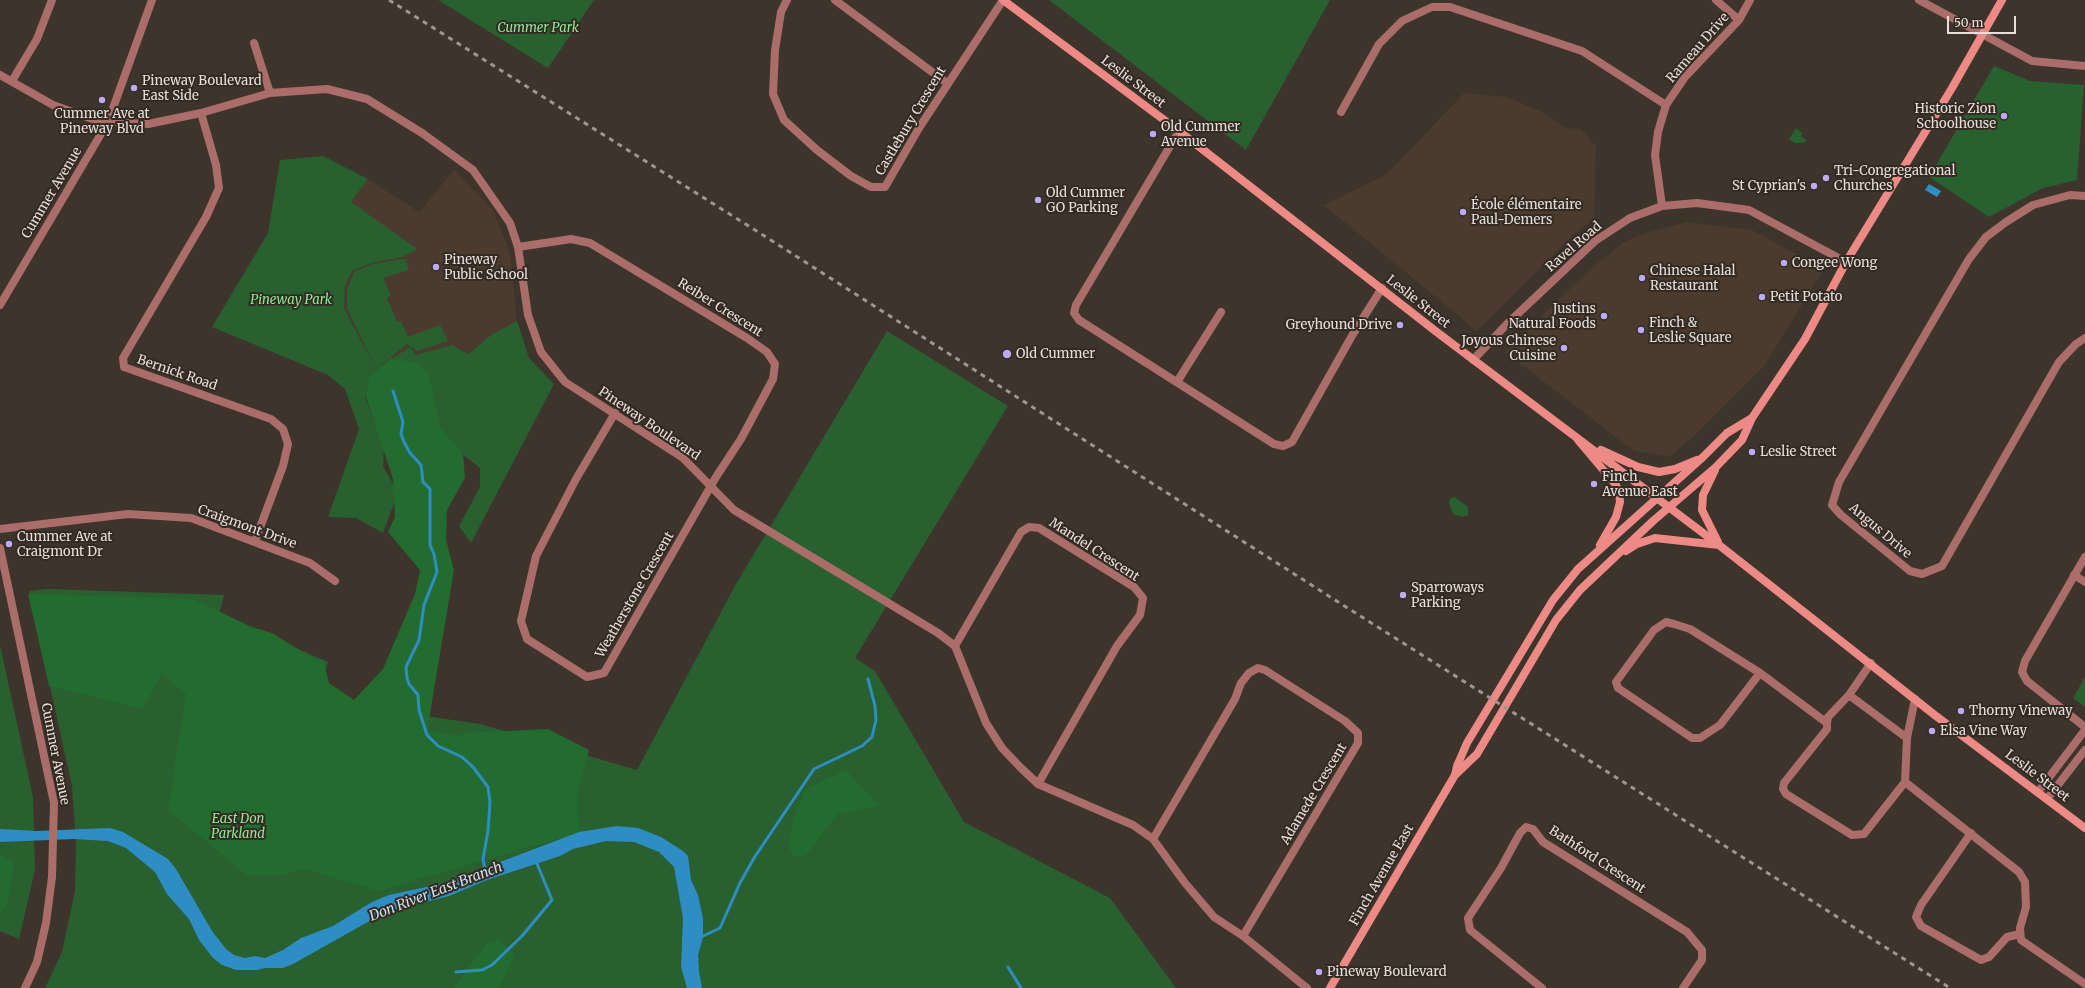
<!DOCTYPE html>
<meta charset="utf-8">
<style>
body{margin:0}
#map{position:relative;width:2085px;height:988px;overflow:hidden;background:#3d342b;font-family:Merriweather,serif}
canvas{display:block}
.scale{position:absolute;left:1947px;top:16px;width:69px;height:18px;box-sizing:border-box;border:2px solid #e5dfda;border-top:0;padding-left:5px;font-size:12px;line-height:14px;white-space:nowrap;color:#e5dfda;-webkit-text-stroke:3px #332a22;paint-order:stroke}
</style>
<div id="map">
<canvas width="2085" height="988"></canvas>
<div class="scale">50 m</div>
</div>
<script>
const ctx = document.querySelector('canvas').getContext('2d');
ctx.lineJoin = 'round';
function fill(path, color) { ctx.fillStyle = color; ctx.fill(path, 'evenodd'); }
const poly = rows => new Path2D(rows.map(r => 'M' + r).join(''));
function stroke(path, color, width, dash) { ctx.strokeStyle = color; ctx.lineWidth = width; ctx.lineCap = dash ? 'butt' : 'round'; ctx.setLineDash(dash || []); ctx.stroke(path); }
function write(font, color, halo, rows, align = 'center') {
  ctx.font = font + ' Merriweather,serif'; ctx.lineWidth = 4; ctx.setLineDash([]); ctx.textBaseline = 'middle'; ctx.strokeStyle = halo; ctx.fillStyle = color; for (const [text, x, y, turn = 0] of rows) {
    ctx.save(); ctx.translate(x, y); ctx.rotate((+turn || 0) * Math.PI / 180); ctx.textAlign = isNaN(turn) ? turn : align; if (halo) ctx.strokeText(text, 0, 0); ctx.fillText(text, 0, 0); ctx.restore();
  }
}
fill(poly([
 [1464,93,1507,97,1546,114,1565,128,1581,129,1596,146,1594,219,1575,233,1477,331,1324,205,1387,174],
 [454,170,493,210,510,253,517,321,491,335,468,354,452,345,416,355,410,347,376,369,344,308,345,286,352,271,371,263,403,257,351,202,368,179,419,212],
 [1688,222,1752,230,1824,269,1764,366,1693,437,1669,457,1634,451,1505,352,1591,268,1624,242,1645,233]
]), '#4a3b2e');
fill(poly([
 [438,0,594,0,548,68],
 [1049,0,1330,0,1246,150],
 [1994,66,2030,81,2084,85,2077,180,2043,188,1989,217,1929,177],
 [1796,128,1802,133,1801,136,1807,140,1803,143,1795,143,1789,139],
 [323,156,368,179,351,202,417,249,403,257,371,263,352,271,345,286,344,308,376,369,347,308,347,290,354,272,372,264,405,259,409,270,383,278,391,295,387,298,397,322,401,321,408,337,440,325,448,341,417,351,407,344,379,367,410,347,416,355,452,345,468,354,491,335,517,321,529,358,554,384,471,543,459,526,480,487,480,468,424,424,379,379,365,397,384,447,383,466,398,493,383,533,356,518,328,517,359,429,345,389,328,375,212,327,268,233,280,160],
 [887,331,1008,406,855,658,875,671,964,822,1110,898,1176,988,45,988,62,952,75,891,76,843,72,786,29,591,49,589,224,595,219,615,328,662,321,686,357,706,480,724,637,770,736,584],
 [1455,497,1468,507,1468,515,1462,517,1453,514,1449,502,1451,498],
 [0,645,33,797,35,870,19,939,0,931],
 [2085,677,2085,707,2073,698]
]), '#296030');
fill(poly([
 [391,358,420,364,429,376,440,427,463,455,465,478,447,510,446,540,454,570,427,731,459,736,465,733,548,729,589,750,577,793,579,833,378,891,305,869,281,875,247,875,168,810,186,694,162,673,142,709,49,686,28,594,192,599,252,627,272,633,314,659,323,660,329,683,354,700,383,669,415,594,420,570,388,532,395,517,393,479,366,397,369,378],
 [846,770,879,806,837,814,807,854,796,858,788,847,792,824,805,789],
 [0,855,14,863,7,906,0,912],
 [499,940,514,955,499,988,454,988,486,944]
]), '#236c2f');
fill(poly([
 [1929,184,1941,191,1937,197,1925,190],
 [617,826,638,828,661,837,683,851,688,856,691,880,698,895,703,918,703,937,698,955,699,971,702,988,687,988,681,967,683,918,674,867,659,852,634,842,606,841,573,849,560,856,487,880,449,896,393,910,366,923,293,964,283,968,265,968,257,970,236,970,222,965,213,958,199,940,189,919,167,894,155,872,126,848,108,841,74,839,0,842,0,829,36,831,110,828,123,832,168,859,176,869,212,931,226,949,234,955,245,958,255,956,265,958,283,950,301,938,333,926,372,902,389,895,445,883,579,832]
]), '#2e8dc3');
stroke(poly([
 [393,391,403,422,401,434,404,442,410,453,421,465,423,482,430,489,430,545,434,554,437,572,424,605,419,640,406,667,407,678,409,684,418,695,419,710,427,735,438,746,462,757,473,767,488,787,490,802,488,831,483,859,485,870],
 [699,938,720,928,740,883,754,858,814,769,862,746,872,737,876,720,875,706,868,679],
 [1008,967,1021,988],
 [456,972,482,970,492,965,522,936,552,900,535,859]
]), '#2e8dc3', 3);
stroke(poly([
 [787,0,781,12,775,50,773,94,784,120,817,150,851,176,871,187,885,187,919,128,1003,0],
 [835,0,947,83],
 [1716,0,1739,20],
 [1919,0,2032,61,2085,66],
 [254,43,270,93],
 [0,75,53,105,95,120,108,122,148,124,201,113,270,93,327,89,367,99,422,133,473,170,510,223,518,247,528,315,541,352,565,382,683,458,734,510,938,633,955,646,986,723,1002,748,1020,767,1038,784,1133,825,1153,839,1185,883,1214,917,1243,936,1307,988],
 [12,81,37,39,52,0],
 [1341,112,1379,44,1402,21,1432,7,1450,7,1582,51,1666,105],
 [201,113,216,165,219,188,206,217,123,358,124,367,271,419,283,429,288,444,283,466,255,541],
 [1179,131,1076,305,1074,313,1079,320,1274,444,1283,446,1292,442,1353,334,1382,288],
 [2085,196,2070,195,2033,205,2006,222,1986,237,1969,259,1839,482,1832,505,1841,515,1910,571,1922,574,1942,566,2059,362,2076,344,2085,338],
 [1662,206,1655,155,1658,132,1666,105,1685,77,1739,20,1750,0],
 [518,247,571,239,590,243,747,338,767,352,775,364,773,379,741,439,716,477,604,673,587,677,527,639,521,621,536,556,576,479,615,413],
 [1473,360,1507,324,1595,241,1630,218,1662,206,1697,203,1749,210,1846,262],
 [1177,382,1221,312],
 [0,529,128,514,191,518,310,563,335,581],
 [2085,557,2025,661,2022,672,2027,681,2085,727],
 [2074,575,2085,582],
 [955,646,1021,532,1029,527,1039,528,1134,587,1143,598,1140,615,1117,646,1038,784],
 [1760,673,1720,725,1700,738,1692,738,1618,688,1616,682,1654,630,1666,622,1674,624,1690,629,1760,673,1827,723,1828,717,1849,695,1871,663],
 [1849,695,1907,738],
 [1915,699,1907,738,1905,782,2019,872,2025,882,2026,907,2020,928,2021,940,2085,984],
 [1827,723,1827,729,1784,783,1783,789,1786,794,1852,835,1864,834,1905,782],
 [2038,792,2085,730],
 [2047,799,2085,750],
 [1971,833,1921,905,1916,917,1921,926,1981,960,1989,957,2007,937,2020,934],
 [1153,839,1235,699,1241,683,1249,673,1258,668,1265,670,1345,721,1358,733,1358,743,1243,936],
 [1542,988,1470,930,1468,918,1501,868,1520,833,1526,827,1533,829,1543,842,1687,932,1702,950,1702,960,1683,988]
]), '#ab6d69', 8);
stroke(poly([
 [0,305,108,122,152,0],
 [0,548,54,803,52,877,46,923,37,962,25,988]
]), '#ab6d69', 8);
stroke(poly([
 [1003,0,1179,131,1438,333,1719,545,1936,716,2085,828],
 [1578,440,1616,485,1619,493,1620,502,1616,517,1600,545],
 [1601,450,1638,467,1659,472,1675,469,1697,460],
 [1715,470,1703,495,1702,510,1718,542],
 [1626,551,1637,544,1655,538,1719,545],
 [1455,775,1477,754,1556,620,1580,590,1653,521,1716,467,1742,440,1752,418,1805,339,1846,262,1952,88,2002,0],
 [1330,988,1455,775,1457,766,1467,743,1553,600,1578,569,1703,457,1727,433,1752,418]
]), '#ed8a86', 8);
stroke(poly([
 [389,0,755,230,1346,607,1950,988]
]), '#9e9690', 3, [5, 5]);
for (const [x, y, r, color] of [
 [134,88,4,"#bbaaf6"],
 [102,100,4,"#bbaaf6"],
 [2004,116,4,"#bbaaf6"],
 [1153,134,4,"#bbaaf6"],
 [1826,178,4,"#bbaaf6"],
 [1814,186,4,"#bbaaf6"],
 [1038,200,4,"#bbaaf6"],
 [1463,212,4,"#bbaaf6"],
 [1784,263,4,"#bbaaf6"],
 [436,267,4,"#bbaaf6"],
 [1642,278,4,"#bbaaf6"],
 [1762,297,4,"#bbaaf6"],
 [1604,316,4,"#bbaaf6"],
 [1400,325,4,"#bbaaf6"],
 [1641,330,4,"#bbaaf6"],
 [1564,348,4,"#bbaaf6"],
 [1007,354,5,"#bbaaf6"],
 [1752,452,4,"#bbaaf6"],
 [1594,484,4,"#bbaaf6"],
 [9,544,4,"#bbaaf6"],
 [1403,595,4,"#bbaaf6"],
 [1961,711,4,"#bbaaf6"],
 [1932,731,4,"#bbaaf6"],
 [1319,972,4,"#bbaaf6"]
]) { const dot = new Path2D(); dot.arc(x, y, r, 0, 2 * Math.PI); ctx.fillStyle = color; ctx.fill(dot); stroke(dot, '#332a22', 1.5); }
write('italic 13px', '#8deb95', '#332a22', [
 ["Cummer Park",538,28],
 ["Pineway Park",291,300],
 ["East Don",238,819],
 ["Parkland",238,834]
]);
write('13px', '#e5dfda', '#332a22', [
 ["Rameau Drive",1698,48,-49],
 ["Leslie Street",1133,82,37],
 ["Castlebury Crescent",911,121,-59],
 ["Cummer Avenue",52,193,-59],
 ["Ravel Road",1574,247,-41],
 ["Leslie Street",1418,302,38],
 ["Reiber Crescent",720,308,32],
 ["Bernick Road",177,373,19],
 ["Pineway Boulevard",649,424,34],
 ["Craigmont Drive",247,527,20],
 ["Angus Drive",1880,531,40],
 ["Mandel Crescent",1094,550,33],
 ["Weatherstone Crescent",635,595,-60],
 ["Cummer Avenue",55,754,79],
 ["Leslie Street",2037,776,37],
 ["Adamede Crescent",1314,794,-59],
 ["Bathford Crescent",1597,860,33],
 ["Finch Avenue East",1382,875,-60]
]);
write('13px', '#e5dfda', '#332a22', [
 ["Pineway Boulevard",142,81],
 ["East Side",142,96],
 ["Historic Zion",1996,109,"right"],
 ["Schoolhouse",1996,124,"right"],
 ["Cummer Ave at",102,114,"center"],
 ["Pineway Blvd",102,129,"center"],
 ["Old Cummer",1161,127],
 ["Avenue",1161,142],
 ["Tri-Congregational",1834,171],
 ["Churches",1834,186],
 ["St Cyprian's",1806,186,"right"],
 ["Old Cummer",1046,193],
 ["GO Parking",1046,208],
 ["École élémentaire",1471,205],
 ["Paul-Demers",1471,220],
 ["Pineway",444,260],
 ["Public School",444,275],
 ["Congee Wong",1792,263],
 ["Chinese Halal",1650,271],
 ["Restaurant",1650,286],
 ["Petit Potato",1770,297],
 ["Justins",1596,309,"right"],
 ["Natural Foods",1596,324,"right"],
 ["Finch &",1649,323],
 ["Leslie Square",1649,338],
 ["Greyhound Drive",1392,325,"right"],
 ["Joyous Chinese",1556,341,"right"],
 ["Cuisine",1556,356,"right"],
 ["Old Cummer",1016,354],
 ["Leslie Street",1760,452],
 ["Finch",1602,477],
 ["Avenue East",1602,492],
 ["Cummer Ave at",17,537],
 ["Craigmont Dr",17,552],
 ["Sparroways",1411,588],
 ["Parking",1411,603],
 ["Thorny Vineway",1969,711],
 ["Elsa Vine Way",1940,731],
 ["Pineway Boulevard",1327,972]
], 'left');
write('italic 14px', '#cbe0ef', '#332a22', [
 ["Don River East Branch",436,892,-21]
]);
</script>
